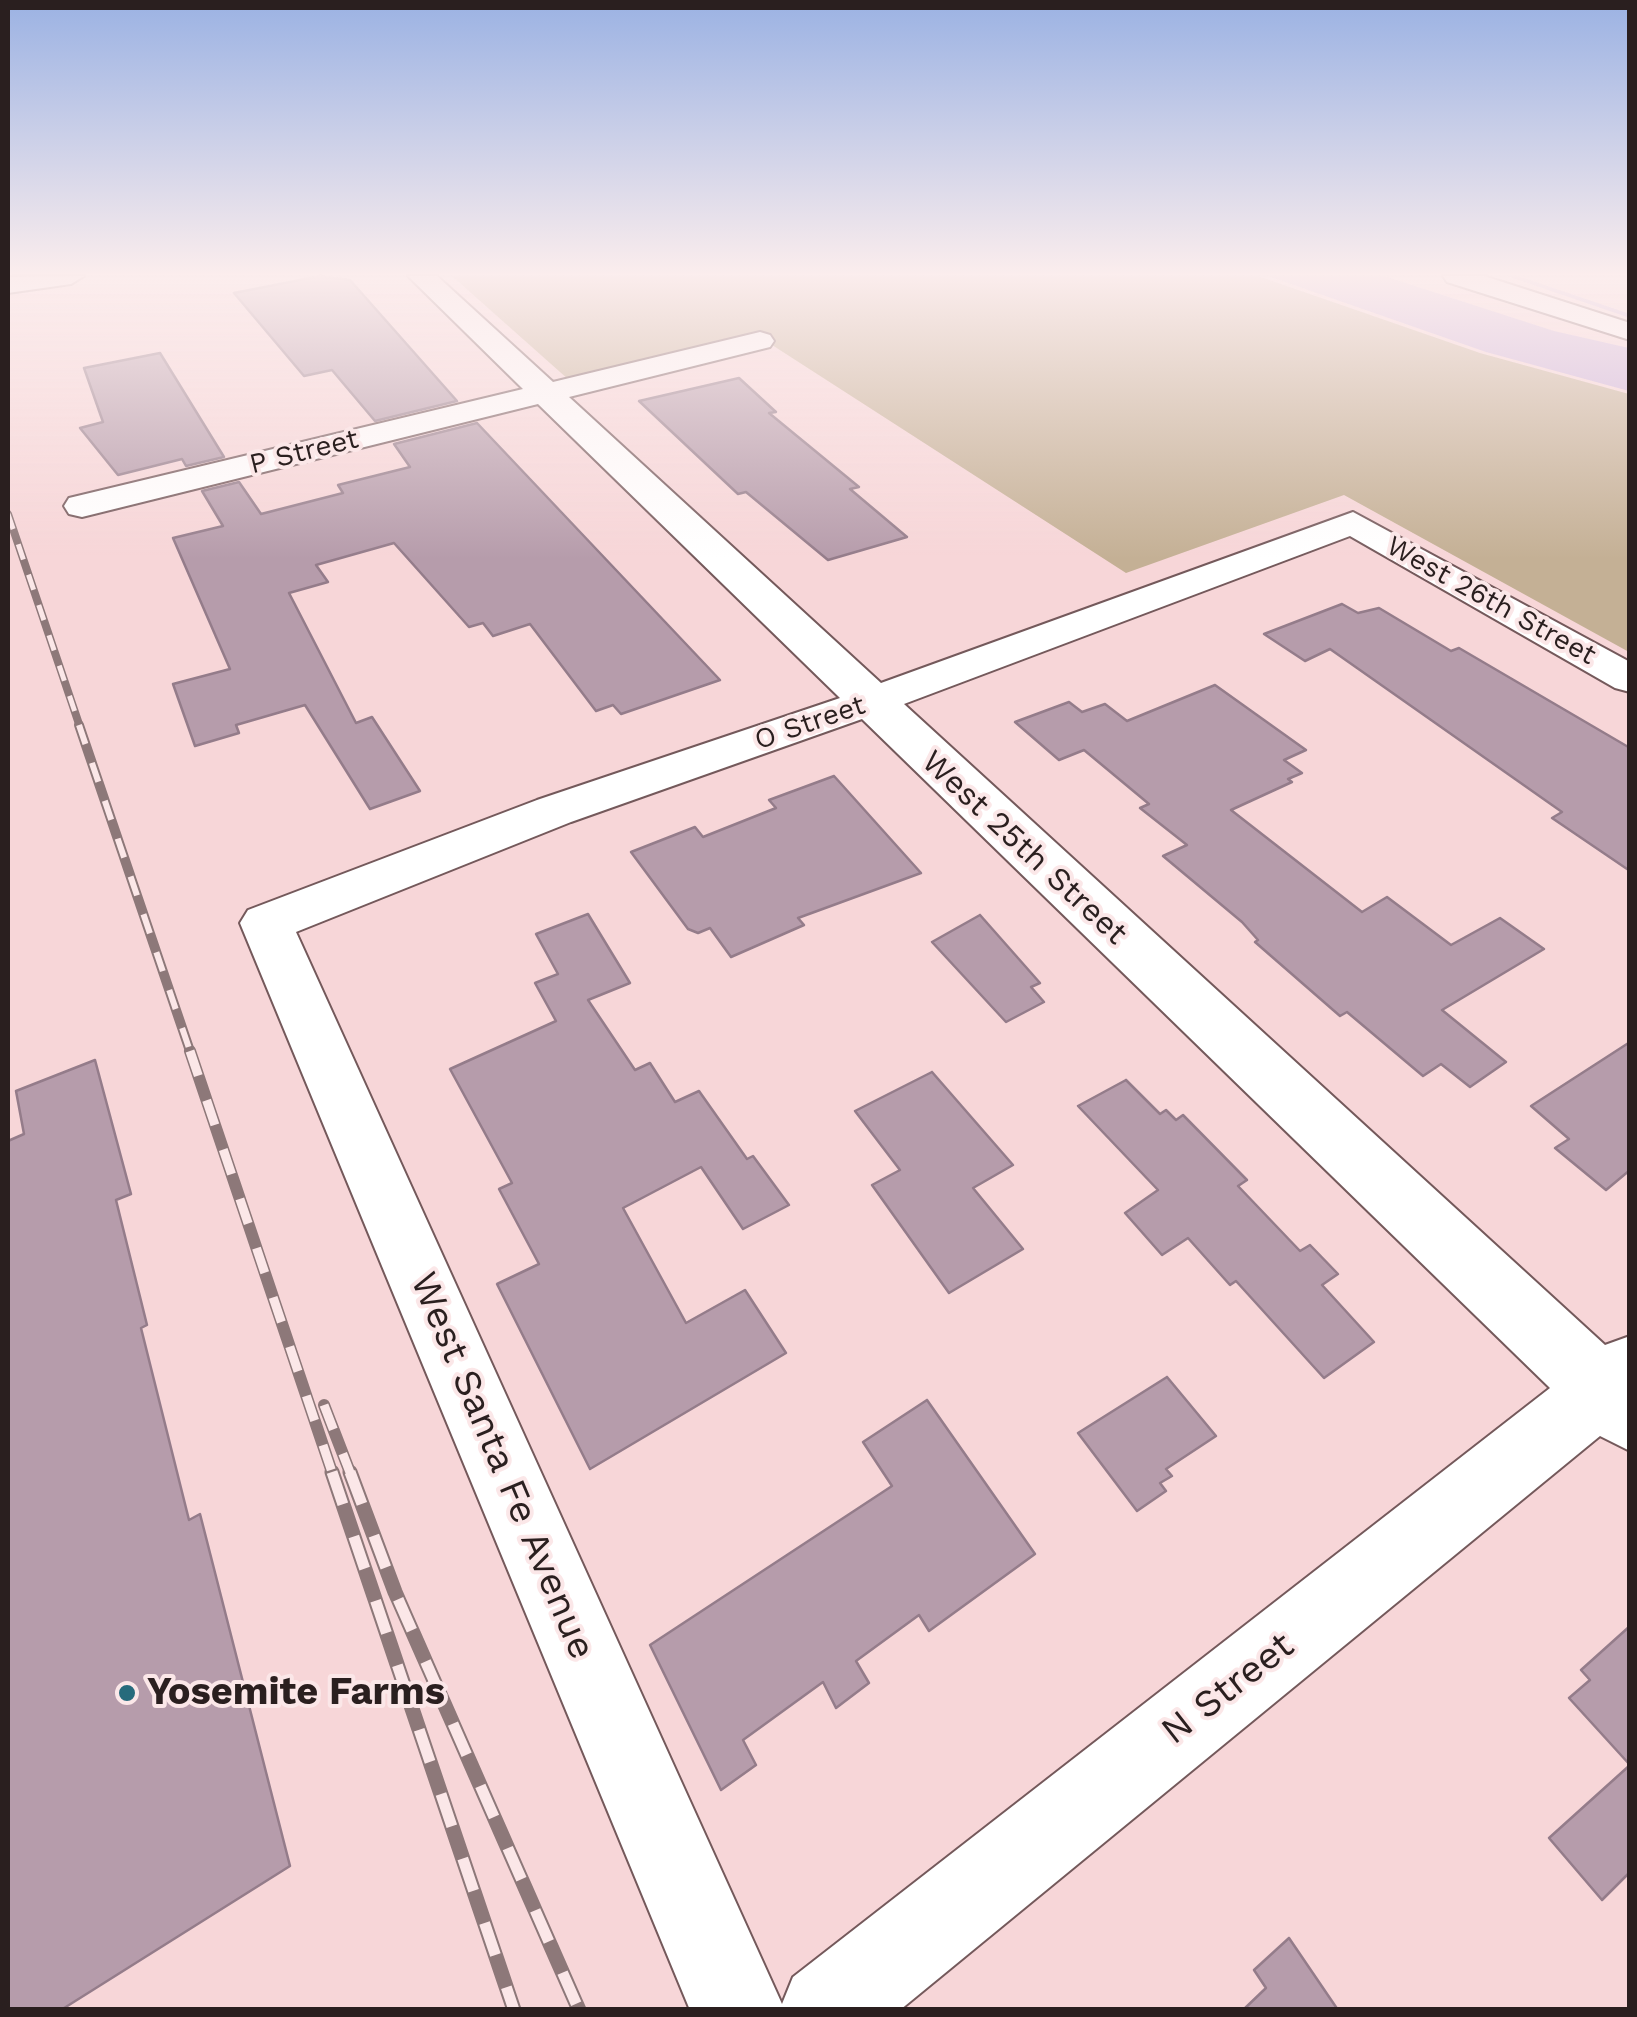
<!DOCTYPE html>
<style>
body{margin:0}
#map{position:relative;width:1637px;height:2017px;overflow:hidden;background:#f7d6d8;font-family:"Work Sans",sans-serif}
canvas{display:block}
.frame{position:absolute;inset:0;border:10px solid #2a1f1f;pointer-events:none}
</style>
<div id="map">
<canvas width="1637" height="2017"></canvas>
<div class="frame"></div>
</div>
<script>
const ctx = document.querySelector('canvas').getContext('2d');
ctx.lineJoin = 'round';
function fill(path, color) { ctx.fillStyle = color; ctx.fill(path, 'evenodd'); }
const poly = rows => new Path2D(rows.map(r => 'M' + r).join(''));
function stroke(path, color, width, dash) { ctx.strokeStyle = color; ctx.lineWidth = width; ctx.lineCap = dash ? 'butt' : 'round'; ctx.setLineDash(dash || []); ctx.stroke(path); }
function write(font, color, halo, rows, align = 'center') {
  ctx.font = font + ' "Work Sans",sans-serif'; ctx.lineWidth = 8; ctx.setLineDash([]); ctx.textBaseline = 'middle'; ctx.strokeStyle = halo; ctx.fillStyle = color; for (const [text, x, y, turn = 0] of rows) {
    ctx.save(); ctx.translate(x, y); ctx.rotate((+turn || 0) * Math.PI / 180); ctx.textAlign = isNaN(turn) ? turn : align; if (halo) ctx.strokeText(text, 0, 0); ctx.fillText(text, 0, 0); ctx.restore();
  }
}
fill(poly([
 [452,276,1258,276,1480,353,1629,394,1629,652,1344,495,1126,573,755,334,569,380]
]), '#c4b095');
fill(poly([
 [1268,276,1384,276,1554,331,1629,348,1629,391,1486,352]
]), '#c9b0db');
fill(poly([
 [1507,276,1518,276,1630,314,1630,318,1507,276]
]), '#c9b0db');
const building = poly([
 [320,276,350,280,457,401,375,421,332,370,304,376,234,293,320,276],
 [160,353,224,457,186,466,182,459,118,475,80,428,103,422,84,368,160,353],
 [739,378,776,412,769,413,859,487,850,489,907,537,828,560,746,492,738,494,639,401,739,378],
 [477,423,720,680,621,714,613,705,596,711,530,624,493,636,483,623,469,627,394,543,316,565,328,582,289,593,356,723,372,717,420,791,370,809,305,705,236,725,239,733,195,746,173,684,230,669,173,538,223,526,202,491,239,482,261,514,343,493,338,485,410,467,394,444,477,423],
 [1342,604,1358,613,1379,608,1451,651,1459,648,1630,748,1630,871,1552,818,1562,812,1330,649,1305,661,1264,634,1342,604],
 [1215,685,1306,750,1284,760,1302,773,1288,779,1292,782,1231,810,1362,912,1387,897,1451,945,1500,918,1544,949,1442,1010,1506,1062,1470,1087,1441,1064,1423,1076,1347,1012,1340,1016,1255,942,1258,940,1242,922,1163,856,1187,845,1140,808,1149,804,1084,750,1059,760,1015,722,1069,702,1082,712,1105,704,1127,721,1215,685],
 [834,776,921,873,798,918,804,925,731,957,710,928,698,933,688,929,631,852,695,827,703,837,776,808,769,800,834,776],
 [588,914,630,983,588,1000,635,1070,650,1063,675,1102,699,1091,747,1159,753,1156,789,1205,743,1229,701,1167,623,1208,686,1323,745,1290,786,1353,590,1469,497,1284,539,1264,499,1189,512,1183,450,1069,556,1021,535,983,558,974,536,934,588,914],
 [980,915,1040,983,1031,987,1044,1002,1006,1022,932,942,980,915],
 [1630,1042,1630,1170,1606,1190,1555,1148,1569,1139,1531,1106,1630,1042],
 [95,1060,131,1194,116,1200,147,1325,141,1328,189,1520,200,1514,290,1866,61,2010,8,2010,8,1141,24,1134,16,1091,95,1060],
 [932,1072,1013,1165,973,1188,1023,1249,949,1293,872,1185,900,1170,855,1111,932,1072],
 [1126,1080,1160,1114,1166,1110,1176,1120,1183,1115,1247,1180,1238,1186,1300,1251,1310,1245,1338,1274,1322,1285,1374,1342,1324,1378,1236,1281,1230,1285,1188,1238,1162,1255,1125,1213,1158,1190,1078,1106,1126,1080],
 [1167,1377,1216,1436,1166,1469,1172,1476,1160,1483,1166,1491,1137,1511,1078,1433,1167,1377],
 [927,1400,1035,1554,929,1631,919,1615,856,1661,869,1683,836,1708,823,1682,743,1740,756,1765,721,1790,650,1645,892,1486,863,1442,927,1400],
 [1630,1626,1630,1765,1569,1698,1590,1680,1581,1670,1630,1626],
 [1630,1765,1630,1872,1602,1900,1549,1838,1630,1765],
 [1289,1938,1338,2010,1243,2010,1266,1988,1254,1970,1289,1938]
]);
fill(building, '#b69cab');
stroke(building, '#947c8a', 2.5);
const street = poly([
 [84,276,71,284,8,293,8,277,84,276],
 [408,276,437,276,553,382,760,332,770,335,774,341,770,347,569,397,881,683,1353,512,1630,662,1630,692,1615,688,1350,536,904,704,1605,1345,1630,1336,1630,1451,1600,1436,900,2010,690,2010,240,923,248,910,537,800,840,698,538,404,82,517,69,514,64,506,69,498,523,389,408,276],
 [862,719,1550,1388,793,1977,782,2004,296,932,571,822,862,719],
 [1443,276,1484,276,1630,323,1630,340,1447,282,1443,276]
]);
stroke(street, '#74595b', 4);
fill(street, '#fff');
const railFar3 = poly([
 [8,514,80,727]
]);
const railFar2 = poly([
 [79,725,191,1054]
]);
const railFar1 = poly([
 [190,1051,333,1475],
 [324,1405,351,1475]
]);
const rail = poly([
 [332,1472,514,2010],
 [350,1472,395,1592,579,2010]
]);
stroke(railFar3, '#8d7879', 8);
stroke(railFar2, '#8d7879', 10);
stroke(railFar1, '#8d7879', 12);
stroke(rail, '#8d7879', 15);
stroke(railFar3, '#fbe7e8', 5, [16]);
stroke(railFar2, '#fbe7e8', 6, [20]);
stroke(railFar1, '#fbe7e8', 9, [26]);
stroke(rail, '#fbe7e8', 11, [34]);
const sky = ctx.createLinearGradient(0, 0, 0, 559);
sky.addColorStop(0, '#9bb2e3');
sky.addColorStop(0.49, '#fbeded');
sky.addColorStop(1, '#fbeded00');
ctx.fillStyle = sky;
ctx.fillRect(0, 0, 1637, 559);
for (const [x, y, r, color] of [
 [127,1693,10,"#276b7c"]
]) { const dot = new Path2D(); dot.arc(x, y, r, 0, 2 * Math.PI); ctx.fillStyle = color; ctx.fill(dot); stroke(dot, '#fbe7e8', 4); }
write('28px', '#2a1f1f', '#fbe7e8', [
 ["P Street",304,452,-14],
 ["West 26th Street",1491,601,29],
 ["O Street",810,723,-19]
]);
write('32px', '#2a1f1f', '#fbe7e8', [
 ["West 25th Street",1024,848,43]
]);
write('38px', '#2a1f1f', '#fbe7e8', [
 ["West Santa Fe Avenue",502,1466,67],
 ["N Street",1228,1689,-38]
]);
write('bold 38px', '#2a1f1f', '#fbe7e8', [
 ["Yosemite Farms",147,1693]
], 'left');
</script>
